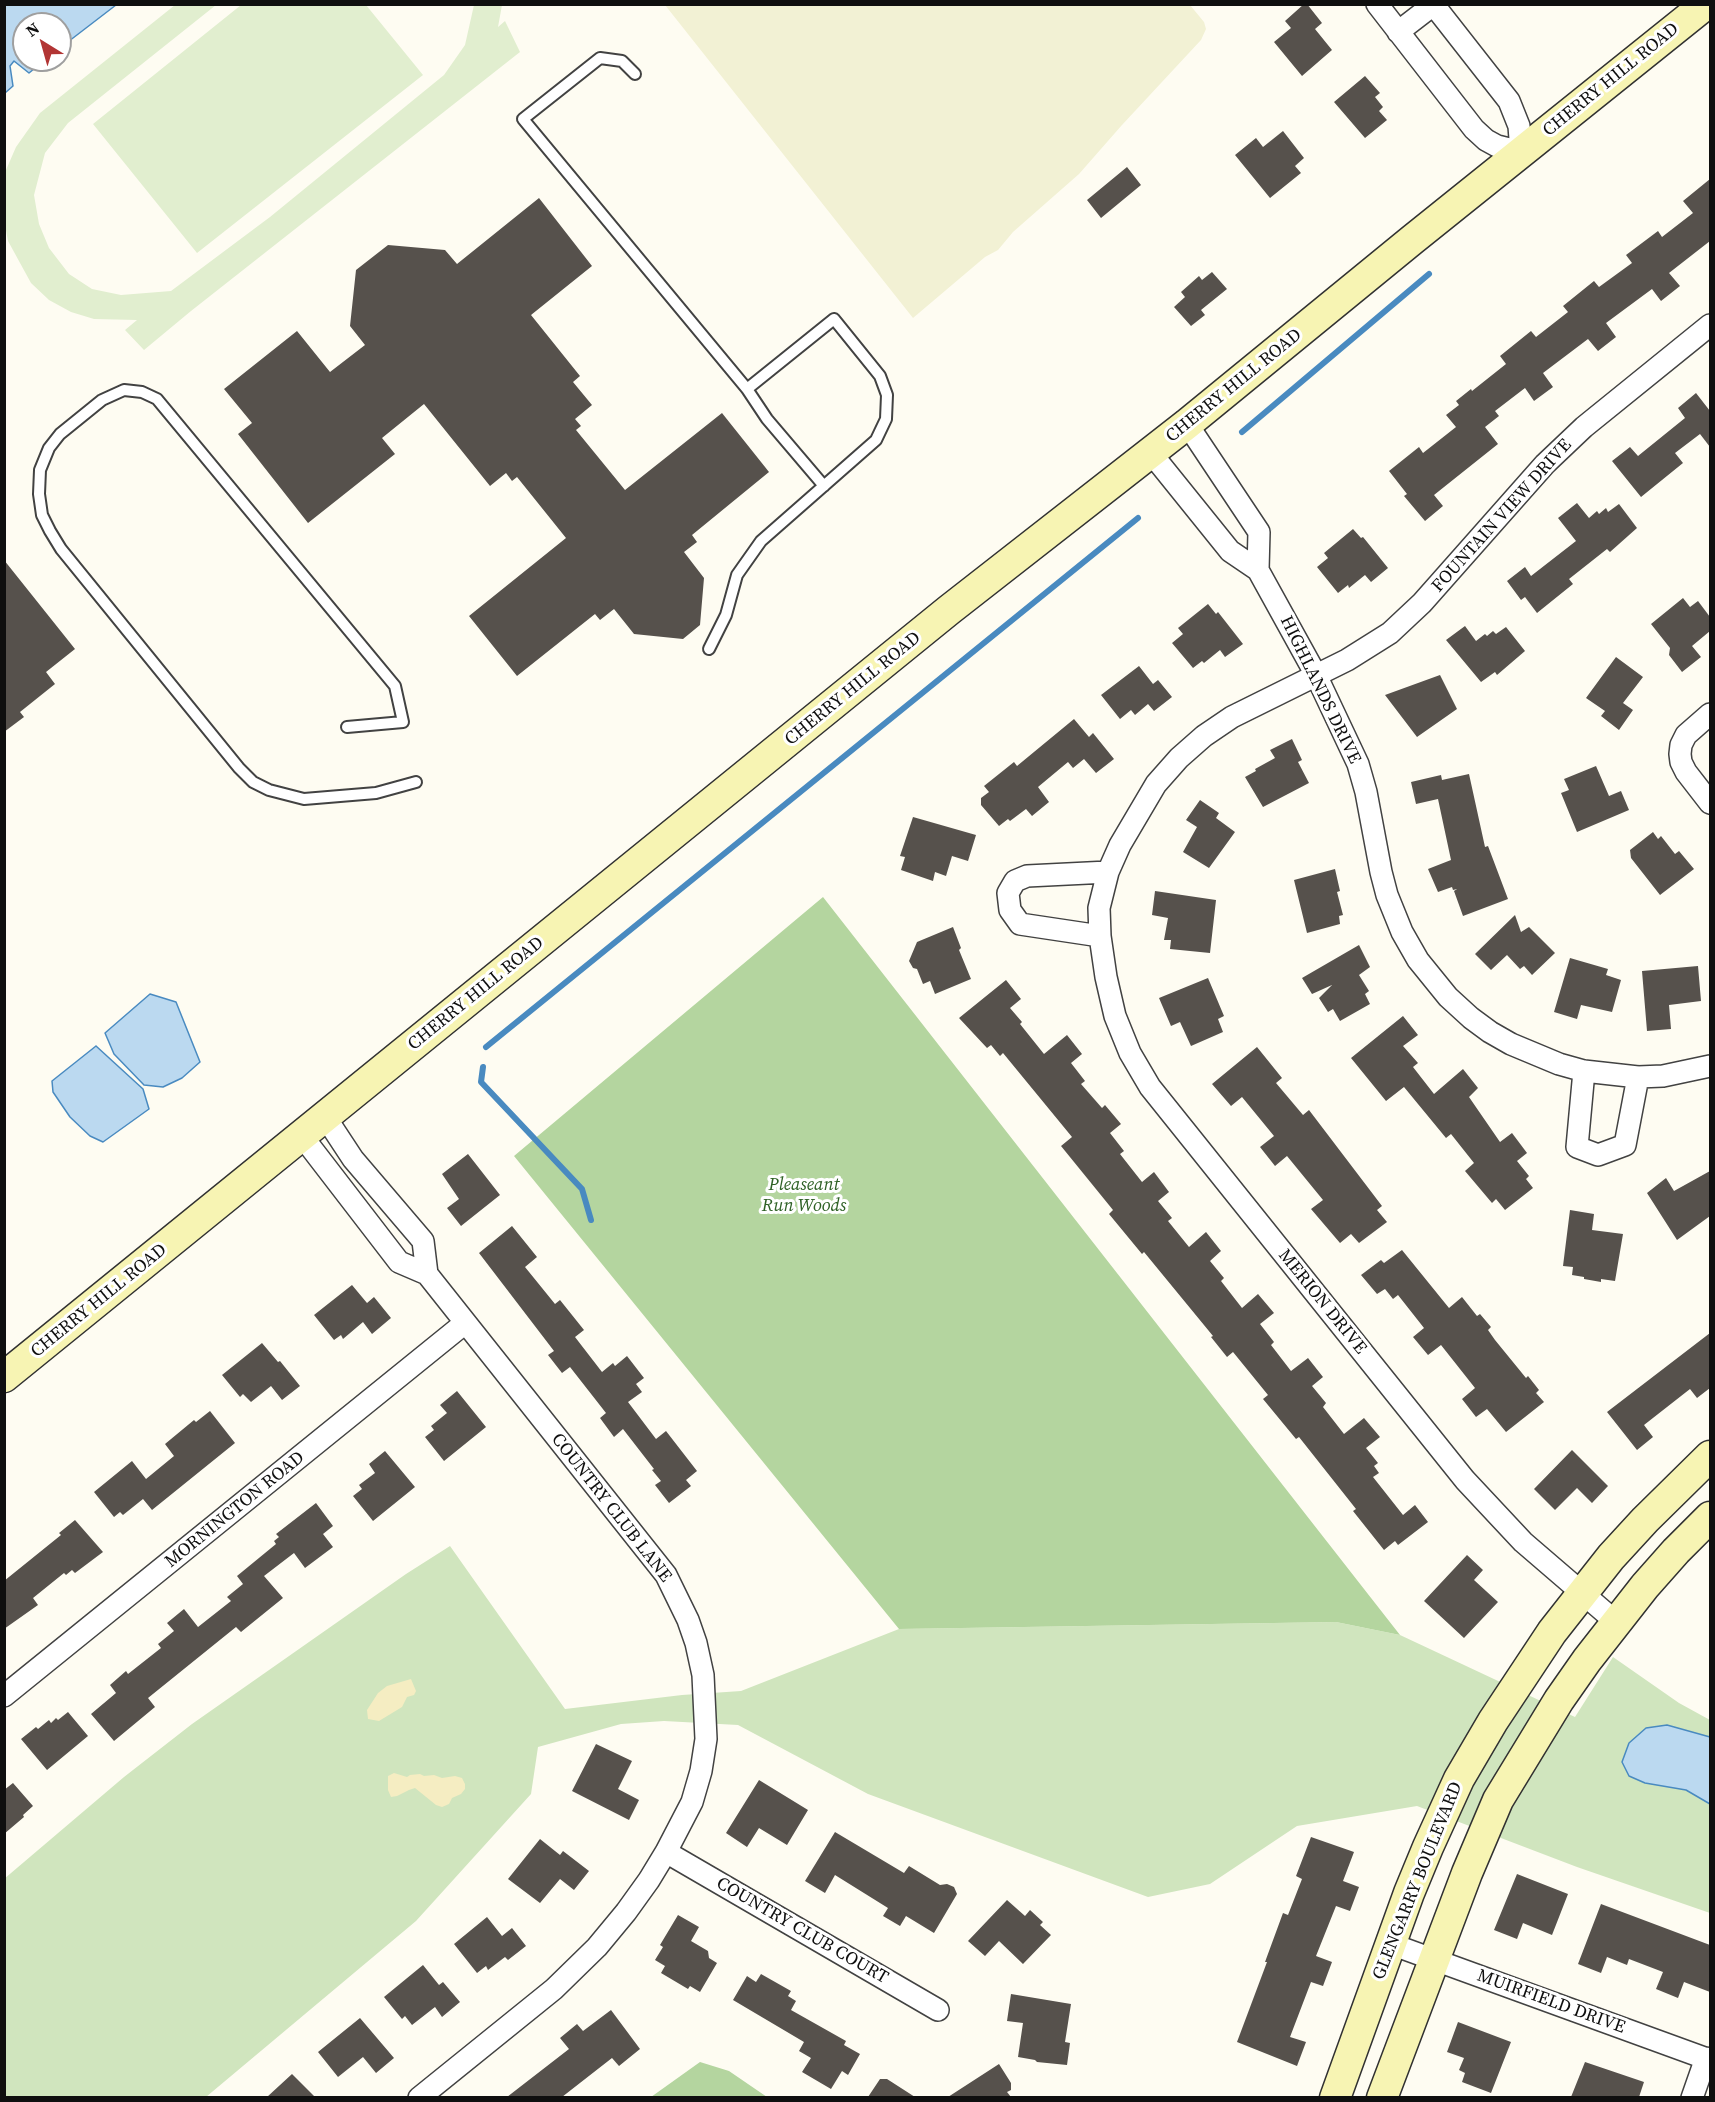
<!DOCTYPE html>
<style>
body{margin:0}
#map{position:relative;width:1715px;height:2102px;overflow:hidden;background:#fefcf2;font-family:"Source Serif 4",serif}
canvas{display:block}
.frame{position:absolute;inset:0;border:6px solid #0f0f0f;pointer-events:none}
.north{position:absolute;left:12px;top:12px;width:60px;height:60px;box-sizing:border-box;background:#fff;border:2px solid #9f9f9f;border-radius:50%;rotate:323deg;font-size:16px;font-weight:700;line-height:24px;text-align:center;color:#0f0f0f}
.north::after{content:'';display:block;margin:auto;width:21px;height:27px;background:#b23534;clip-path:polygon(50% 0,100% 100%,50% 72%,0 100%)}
</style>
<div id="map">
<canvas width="1715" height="2102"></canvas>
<div class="frame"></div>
<div class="north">N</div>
</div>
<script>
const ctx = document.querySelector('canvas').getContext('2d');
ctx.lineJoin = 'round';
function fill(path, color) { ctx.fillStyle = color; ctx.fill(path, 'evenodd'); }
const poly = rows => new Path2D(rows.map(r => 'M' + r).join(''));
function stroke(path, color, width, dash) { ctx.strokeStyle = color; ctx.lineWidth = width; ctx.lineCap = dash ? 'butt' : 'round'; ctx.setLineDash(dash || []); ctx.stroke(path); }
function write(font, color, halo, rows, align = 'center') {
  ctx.font = font + ' "Source Serif 4",serif'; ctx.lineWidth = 6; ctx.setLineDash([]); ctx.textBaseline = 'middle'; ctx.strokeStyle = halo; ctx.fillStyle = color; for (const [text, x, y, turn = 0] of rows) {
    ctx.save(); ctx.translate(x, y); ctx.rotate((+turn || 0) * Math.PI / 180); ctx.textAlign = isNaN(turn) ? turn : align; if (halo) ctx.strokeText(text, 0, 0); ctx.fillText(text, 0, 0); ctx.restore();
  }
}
fill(poly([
 [1190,5,1204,22,1206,29,1201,40,1122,125,1079,174,1013,232,998,250,985,257,913,318,665,5]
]), '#f2f1d4');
fill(poly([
 [450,1546,565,1709,682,1695,741,1691,899,1629,1336,1622,1400,1635,1575,1717,1613,1657,1679,1703,1710,1720,1710,1913,1577,1867,1417,1806,1297,1826,1210,1884,1148,1897,868,1794,738,1725,664,1721,621,1724,538,1747,531,1794,416,1921,206,2097,5,2097,4,1879,124,1777,192,1724,406,1574]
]), '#d0e5be');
fill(poly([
 [823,897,1400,1635,1336,1622,899,1629,514,1156],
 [700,2062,729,2071,767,2097,651,2097]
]), '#b4d59f');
fill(poly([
 [411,1679,416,1691,414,1695,407,1697,402,1707,379,1721,368,1719,367,1710,378,1693,387,1686],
 [394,1773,407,1777,410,1775,420,1774,424,1776,434,1775,442,1778,455,1776,462,1778,465,1784,465,1789,461,1794,452,1798,449,1804,442,1807,436,1805,415,1788,409,1790,397,1796,391,1797,388,1790,388,1776]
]), '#f5edc2');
fill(poly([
 [175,5,216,5,68,123,45,153,34,195,39,224,49,248,69,274,92,289,121,295,171,291,270,217,444,75,465,45,474,5,502,5,498,27,505,21,520,52,191,311,144,350,125,330,137,320,94,319,71,312,49,300,31,283,8,241,5,225,5,182,6,170,16,147,40,113],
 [241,5,366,5,423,75,197,253,93,124]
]), '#e1eecf');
const water = poly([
 [5,4,116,4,116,5,60,48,60,24,24,24,24,60,45,60,29,73,14,61,10,66,13,86,5,93,5,4],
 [150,994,176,1002,200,1062,182,1078,163,1087,144,1085,114,1054,105,1033,150,994],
 [96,1046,143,1089,149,1109,103,1142,90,1136,70,1117,53,1092,52,1081,96,1046],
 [1667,1725,1710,1737,1710,1804,1686,1790,1645,1783,1629,1776,1622,1762,1629,1743,1646,1728,1667,1725]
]);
fill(water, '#bbd9f0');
stroke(water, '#498ac0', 1.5);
stroke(poly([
 [1242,432,1429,274],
 [486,1047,1138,518],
 [483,1067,481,1082,582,1189,591,1220]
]), '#498ac0', 6);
fill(poly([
 [1304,4,1307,4,1322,23,1315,29,1332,50,1302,76,1274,42,1291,28,1285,21],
 [1365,76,1380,93,1375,97,1383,107,1379,111,1387,120,1365,138,1334,102],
 [1283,131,1304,158,1295,166,1301,173,1270,198,1235,155,1256,138,1263,147],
 [1127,167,1141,185,1101,218,1087,200],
 [1710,179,1710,241,1669,273,1680,286,1661,301,1652,289,1606,323,1616,337,1598,351,1588,339,1543,373,1553,387,1534,401,1525,388,1495,411,1499,416,1485,427,1498,444,1434,495,1443,506,1425,521,1404,496,1407,494,1389,471,1419,447,1423,453,1456,427,1446,415,1459,405,1456,401,1471,389,1472,391,1506,364,1500,356,1531,331,1536,337,1568,312,1563,306,1594,281,1599,287,1632,263,1626,255,1658,231,1662,237,1693,213,1683,201],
 [539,198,592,266,531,315,580,376,573,382,592,405,575,419,581,426,576,430,625,490,722,413,769,472,692,535,697,542,684,552,704,578,700,625,683,639,634,634,614,609,600,620,595,614,517,676,469,616,566,538,517,477,512,481,506,473,490,486,424,404,382,438,395,454,308,523,238,434,252,423,224,389,297,331,330,372,365,345,350,326,356,270,388,245,445,250,457,264],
 [1212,272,1227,289,1201,310,1205,315,1191,326,1174,307,1185,297,1181,292,1199,276,1202,280],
 [1696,393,1710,411,1710,447,1700,434,1675,453,1683,463,1641,497,1612,461,1630,447,1638,456,1685,418,1678,408],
 [1577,503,1589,518,1597,511,1599,514,1606,508,1608,512,1619,504,1637,528,1610,552,1607,549,1569,579,1573,584,1537,613,1525,597,1521,600,1507,581,1525,567,1531,576,1576,541,1558,518],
 [1353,529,1361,538,1363,537,1388,568,1371,582,1365,575,1349,588,1348,585,1338,593,1317,567,1328,558,1324,553],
 [4,560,75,649,46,672,55,684,20,712,24,717,4,732],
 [1683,598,1690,607,1698,601,1710,617,1710,631,1692,646,1701,657,1682,672,1669,655,1670,648,1651,624],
 [1208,604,1216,614,1218,612,1243,644,1225,657,1220,650,1204,663,1202,661,1193,668,1172,643,1183,634,1178,628],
 [1465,626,1476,641,1485,634,1487,636,1493,631,1496,634,1506,627,1525,651,1497,675,1495,672,1481,682,1446,640],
 [1616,657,1643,677,1623,703,1633,710,1619,730,1601,716,1605,711,1586,698],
 [1139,666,1153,684,1158,680,1172,697,1154,711,1148,704,1135,715,1131,710,1120,719,1101,695],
 [1440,675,1457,709,1417,737,1385,695],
 [1074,719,1089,737,1093,733,1114,759,1096,773,1084,759,1073,768,1068,762,1038,787,1049,802,1032,816,1026,809,1010,821,1008,819,999,826,981,805,981,798,989,792,984,786,1014,762,1017,766],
 [1292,739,1302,760,1298,762,1309,783,1263,807,1245,777,1256,771,1255,769,1275,758,1270,750],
 [1596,766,1609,796,1621,791,1629,810,1577,832,1561,793,1569,790,1564,779],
 [1469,774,1485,847,1488,846,1508,899,1463,916,1454,891,1457,889,1453,890,1452,887,1438,892,1428,869,1451,860,1438,799,1416,804,1411,782,1441,775,1442,780],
 [1200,800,1219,813,1216,818,1235,832,1209,868,1183,852,1197,827,1186,820],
 [913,817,976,835,968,861,952,856,946,876,935,872,933,881,901,870,905,857,900,856],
 [1653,832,1658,839,1661,836,1675,854,1679,851,1694,869,1660,895,1631,858,1630,850],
 [1335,869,1340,891,1337,892,1343,915,1339,916,1340,924,1307,933,1294,880],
 [1155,891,1216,900,1210,953,1170,949,1171,940,1164,940,1168,918,1152,915],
 [1515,915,1521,932,1529,927,1555,953,1532,975,1524,966,1520,969,1507,955,1491,970,1475,954],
 [953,927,961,948,959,950,971,979,935,994,930,981,923,984,917,969,913,968,909,961,917,942],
 [1359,945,1370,967,1359,975,1369,991,1365,994,1370,1004,1340,1021,1333,1009,1328,1012,1319,998,1332,985,1312,994,1302,978],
 [1570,958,1608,969,1606,975,1621,980,1612,1012,1581,1005,1577,1019,1554,1012],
 [1698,966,1701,1001,1669,1005,1671,1029,1647,1031,1642,971],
 [1208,978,1224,1016,1218,1019,1223,1032,1191,1046,1180,1022,1171,1026,1159,998],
 [1006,980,1021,999,1010,1008,1022,1022,1020,1024,1044,1054,1067,1035,1082,1054,1071,1063,1085,1081,1081,1084,1102,1108,1105,1105,1121,1124,1110,1133,1124,1151,1120,1154,1142,1182,1154,1172,1169,1192,1158,1201,1172,1218,1168,1221,1189,1247,1206,1232,1221,1251,1210,1261,1224,1278,1221,1281,1242,1308,1258,1294,1274,1313,1260,1324,1274,1342,1271,1345,1291,1371,1308,1358,1323,1377,1312,1386,1326,1403,1323,1407,1344,1434,1364,1418,1380,1437,1366,1448,1378,1463,1374,1466,1379,1473,1373,1477,1403,1515,1415,1505,1428,1522,1398,1545,1395,1541,1384,1550,1353,1511,1356,1509,1299,1437,1296,1439,1263,1399,1268,1395,1233,1352,1227,1357,1211,1337,1213,1336,1144,1252,1142,1254,1109,1214,1113,1210,1061,1146,1072,1137,1003,1053,1000,1056,991,1045,987,1048,959,1018],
 [1403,1016,1418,1035,1403,1046,1418,1063,1413,1067,1434,1094,1463,1069,1478,1088,1469,1097,1500,1142,1512,1133,1527,1153,1517,1161,1529,1176,1526,1179,1533,1188,1505,1210,1496,1199,1492,1203,1465,1171,1474,1163,1451,1134,1446,1138,1404,1087,1386,1101,1351,1058],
 [1257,1047,1282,1078,1276,1083,1303,1115,1309,1110,1382,1206,1377,1210,1387,1222,1359,1243,1351,1234,1340,1243,1311,1209,1323,1200,1287,1156,1275,1166,1260,1147,1274,1136,1242,1097,1231,1106,1212,1084],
 [468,1154,500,1195,461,1226,447,1208,459,1199,442,1174],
 [1710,1171,1710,1216,1677,1240,1647,1193,1666,1178,1674,1191],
 [1570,1210,1594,1214,1592,1230,1623,1234,1615,1281,1601,1279,1601,1282,1584,1279,1584,1277,1572,1275,1573,1267,1563,1266],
 [512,1226,537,1257,525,1267,555,1304,560,1300,584,1330,575,1337,602,1372,613,1363,615,1366,627,1356,644,1378,636,1384,642,1392,628,1402,656,1439,666,1431,697,1471,686,1480,691,1486,669,1503,655,1485,661,1481,652,1470,654,1469,623,1429,614,1437,600,1418,606,1413,570,1367,562,1373,548,1355,554,1351,479,1253],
 [1402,1250,1449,1308,1462,1297,1477,1316,1480,1314,1491,1327,1488,1330,1495,1340,1526,1378,1528,1376,1539,1390,1536,1393,1544,1402,1506,1432,1487,1409,1476,1417,1462,1399,1475,1388,1441,1345,1428,1355,1413,1337,1424,1328,1398,1295,1393,1299,1385,1289,1377,1294,1361,1275,1381,1260,1384,1263],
 [352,1285,367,1303,374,1297,391,1318,372,1334,363,1322,343,1339,341,1335,334,1340,314,1315],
 [1710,1333,1710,1388,1697,1398,1690,1389,1644,1425,1653,1437,1637,1450,1607,1412],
 [262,1343,278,1362,280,1361,300,1386,282,1400,271,1386,251,1402,243,1394,240,1397,222,1375],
 [457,1391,486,1427,444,1461,425,1437,434,1430,431,1426,447,1413,440,1405],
 [210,1411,235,1443,152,1510,143,1499,123,1515,120,1512,114,1517,94,1492,132,1461,146,1479,174,1456,165,1444,194,1420,196,1422],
 [1572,1450,1608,1486,1592,1503,1577,1488,1555,1510,1534,1489],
 [385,1451,415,1487,373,1521,353,1496,362,1489,359,1485,375,1473,369,1464],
 [316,1503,333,1526,323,1534,333,1547,305,1568,294,1553,264,1576,283,1598,241,1632,236,1627,148,1698,155,1707,114,1741,91,1714,116,1693,110,1685,126,1671,128,1674,161,1648,158,1644,174,1631,167,1623,184,1609,198,1627,231,1601,227,1597,243,1584,237,1576,276,1544,274,1541,279,1537,276,1534],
 [75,1520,103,1552,75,1573,72,1570,66,1575,64,1573,33,1598,38,1605,4,1629,4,1581,61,1535,59,1533],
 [1467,1555,1483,1570,1474,1580,1498,1602,1464,1638,1424,1601],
 [68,1712,88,1736,47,1770,21,1739,36,1727,38,1729,49,1720,51,1723,56,1718,58,1720],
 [596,1744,632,1761,618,1789,639,1800,629,1820,572,1791],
 [759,1780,808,1810,787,1845,759,1828,747,1847,726,1833],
 [13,1783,33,1806,23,1815,24,1817,4,1834,4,1790],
 [835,1832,904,1873,909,1866,940,1885,947,1884,954,1887,957,1894,934,1933,906,1916,900,1926,883,1916,888,1908,835,1875,825,1893,805,1881],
 [1311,1837,1354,1852,1343,1881,1359,1887,1350,1911,1336,1906,1316,1956,1332,1962,1323,1986,1311,1982,1290,2037,1306,2042,1297,2066,1237,2042,1267,1962,1265,1962,1283,1913,1288,1915,1302,1879,1296,1876],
 [540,1839,560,1855,563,1851,589,1871,574,1890,560,1879,540,1903,508,1879],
 [1517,1874,1568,1894,1552,1935,1523,1923,1517,1939,1494,1930],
 [1007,1900,1025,1916,1030,1910,1043,1922,1040,1925,1051,1935,1023,1964,999,1941,985,1956,968,1941],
 [1601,1904,1710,1945,1710,1992,1684,1982,1678,1998,1656,1989,1663,1972,1629,1959,1627,1965,1607,1957,1601,1973,1578,1964],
 [678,1915,699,1927,691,1941,708,1951,709,1958,717,1963,700,1992,690,1986,688,1989,661,1973,665,1966,655,1960,663,1947,660,1945],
 [487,1917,502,1936,512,1928,526,1946,508,1960,505,1957,488,1970,486,1966,477,1973,454,1944],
 [423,1965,439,1985,443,1982,460,2002,442,2017,435,2007,412,2025,405,2016,402,2019,384,1997],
 [761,1974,791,1991,788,1996,796,2001,791,2010,846,2041,844,2045,860,2054,848,2075,842,2071,831,2089,802,2072,811,2058,799,2051,804,2042,733,2000,747,1976,756,1982],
 [1011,1994,1071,2004,1065,2042,1070,2043,1067,2065,1037,2062,1035,2060,1018,2057,1023,2023,1007,2021],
 [611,2010,640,2049,619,2066,612,2058,562,2097,507,2097,569,2049,560,2038,577,2024,583,2031],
 [360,2018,394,2058,376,2073,363,2057,338,2077,318,2052],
 [1458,2022,1511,2042,1491,2093,1462,2082,1465,2073,1459,2070,1464,2058,1447,2052],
 [1585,2062,1644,2082,1639,2097,1571,2097],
 [999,2064,1011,2083,1011,2090,1007,2092,1011,2097,948,2097],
 [292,2074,315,2097,267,2097],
 [880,2079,887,2079,915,2097,868,2097]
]), '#56514c');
const lane = poly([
 [635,74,622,61,600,58,523,119,747,389,767,419,824,486],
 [709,649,726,615,737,575,761,541,876,440,886,419,887,395,880,376,834,319,747,389],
 [347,727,403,722,395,686,157,399,142,392,124,390,102,400,60,434,49,448,40,470,39,494,42,515,50,531,61,549,239,768,253,782,269,790,304,799,376,793,416,782]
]);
const street = poly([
 [1377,4,1474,129,1486,140,1497,146,1521,152,1519,126,1509,101,1433,4],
 [1398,32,1433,5],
 [1187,424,1259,532,1258,570],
 [1151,453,1230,551,1258,570,1316,675,1358,764,1366,792,1381,872,1387,895,1402,932,1418,960,1448,997,1471,1018,1490,1032,1511,1044,1559,1064,1584,1071,1638,1077,1663,1076,1710,1066],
 [1710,714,1686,735,1681,745,1680,754,1681,762,1686,772,1710,803],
 [1100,936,1020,924,1010,910,1008,893,1015,881,1027,876,1108,872],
 [1584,1071,1577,1147,1598,1155,1625,1145,1638,1077],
 [326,1118,353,1159,423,1241,427,1274],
 [302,1136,399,1262,427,1274,666,1575,688,1620,696,1643,703,1675,706,1739,701,1771,692,1802,666,1852,649,1880,626,1912,597,1947,554,1989,419,2098],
 [1616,1622,1523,1542,1465,1480,1150,1087,1130,1053,1115,1016,1106,977,1100,936,1099,908,1108,872,1120,845,1156,784,1179,758,1204,736,1232,717,1347,660,1390,633,1422,603,1545,464,1584,427,1710,325],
 [4,1696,465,1323],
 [666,1852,938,2010],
 [1391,1944,1710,2060],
 [1692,2098,1706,2058]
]);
const secondary = poly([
 [4,1377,949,610,1187,424,1412,240,1706,4],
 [1335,2098,1409,1893,1428,1847,1459,1779,1493,1721,1552,1632,1611,1557,1645,1520,1710,1456],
 [1382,2098,1467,1873,1498,1800,1559,1700,1587,1660,1645,1586,1676,1551,1710,1517]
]);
stroke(lane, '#424242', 14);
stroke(street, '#424242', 24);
stroke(secondary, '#313131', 33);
stroke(lane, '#fff', 10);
stroke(street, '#fff', 21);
stroke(secondary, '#f7f4b3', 30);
write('18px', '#0f0f0f', '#fff', [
 ["CHERRY HILL ROAD",1611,80,-39],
 ["CHERRY HILL ROAD",1234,386,-39],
 ["FOUNTAIN VIEW DRIVE",1502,516,-48],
 ["CHERRY HILL ROAD",853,689,-39],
 ["HIGHLANDS DRIVE",1320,690,64],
 ["CHERRY HILL ROAD",476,994,-39],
 ["CHERRY HILL ROAD",99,1301,-39],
 ["MERION DRIVE",1322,1302,51],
 ["COUNTRY CLUB LANE",611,1508,52],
 ["MORNINGTON ROAD",235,1510,-39],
 ["GLENGARRY BOULEVARD",1418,1881,-68],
 ["COUNTRY CLUB COURT",802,1931,30],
 ["MUIRFIELD DRIVE",1551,2002,20]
]);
write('italic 18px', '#2e6125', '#fff', [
 ["Pleaseant",804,1185],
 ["Run Woods",804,1206]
]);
</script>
